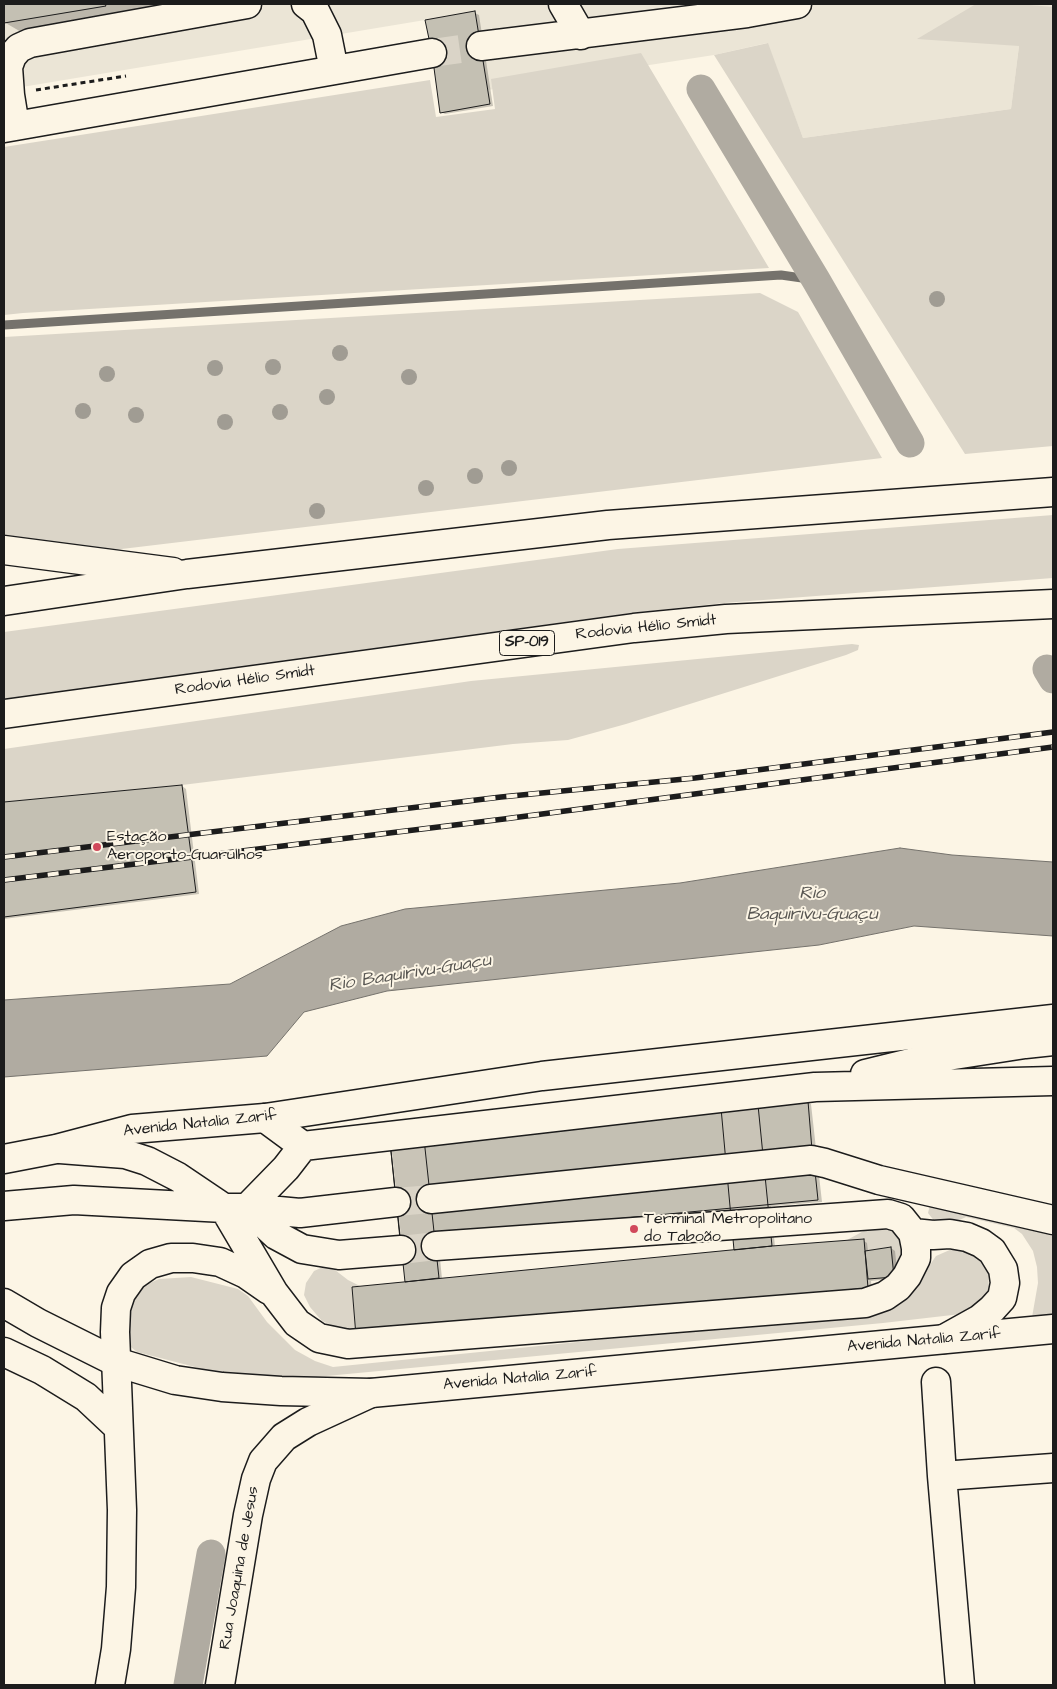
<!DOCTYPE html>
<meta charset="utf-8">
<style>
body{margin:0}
#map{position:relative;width:1057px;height:1689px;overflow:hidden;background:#fcf5e5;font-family:"Architects Daughter",sans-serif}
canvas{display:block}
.frame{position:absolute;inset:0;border:5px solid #1c1c1c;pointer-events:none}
</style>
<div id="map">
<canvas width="1057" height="1689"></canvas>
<div class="frame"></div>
</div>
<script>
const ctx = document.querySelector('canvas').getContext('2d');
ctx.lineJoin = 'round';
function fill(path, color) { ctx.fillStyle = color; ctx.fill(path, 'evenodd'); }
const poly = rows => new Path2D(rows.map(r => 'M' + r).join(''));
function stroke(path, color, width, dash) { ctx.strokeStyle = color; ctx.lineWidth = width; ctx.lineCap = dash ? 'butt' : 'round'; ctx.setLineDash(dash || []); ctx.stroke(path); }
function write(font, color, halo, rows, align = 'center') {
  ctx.font = font + ' "Architects Daughter",sans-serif'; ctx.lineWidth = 4; ctx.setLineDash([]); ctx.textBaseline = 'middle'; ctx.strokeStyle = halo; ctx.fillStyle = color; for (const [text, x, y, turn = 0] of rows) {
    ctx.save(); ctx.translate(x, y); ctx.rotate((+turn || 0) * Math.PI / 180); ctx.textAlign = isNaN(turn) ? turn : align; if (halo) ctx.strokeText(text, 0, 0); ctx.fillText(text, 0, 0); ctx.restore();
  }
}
fill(poly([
 [4,4,1053,4,1053,50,1019,46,1011,109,803,138,767,43,714,55,488,90,490,104,440,113,432,53,425,20,4,90]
]), '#ebe5d6');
fill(poly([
 [976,4,1018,4,1053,7,1053,446,965,454,714,55,768,43,803,138,1011,109,1019,46,917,39],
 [641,53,769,268,23,313,4,315,4,147,430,80,436,117,495,109,491,79],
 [760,293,798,312,882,458,105,551,4,538,4,337],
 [1053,515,1053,578,724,603,631,613,4,699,4,632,618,549],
 [852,644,859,645,858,650,846,655,626,724,568,740,513,744,182,785,4,802,4,749,471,681],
 [930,1205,1053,1230,1053,1321,1031,1323,1038,1283,1037,1267,1033,1251,1022,1234,1014,1228,966,1217,949,1225,935,1222,928,1213],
 [871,1227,891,1229,899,1233,908,1250,894,1277,891,1247,865,1251,847,1240],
 [952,1249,967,1250,975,1255,984,1264,988,1271,989,1288,986,1296,977,1307,961,1314,883,1323,295,1379,226,1375,137,1352,126,1343,129,1296,143,1286,159,1279,191,1277,238,1289,248,1296,267,1322,295,1350,315,1361,333,1367,881,1311,897,1305,912,1291,936,1256],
 [323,1267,335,1270,348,1280,360,1286,352,1287,356,1336,322,1321,310,1307,304,1295,306,1283,314,1271]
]), '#dbd5c8');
const water = poly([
 [900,848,952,855,1053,862,1053,936,914,926,819,945,387,991,304,1012,267,1056,4,1077,4,1000,230,984,341,926,405,909,680,883,900,848]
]);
fill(water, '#b0aba1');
stroke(water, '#75726c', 1);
fill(poly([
 [4,4,179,4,28,36,4,22],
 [475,13,479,15,493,106,445,114,441,112],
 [182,786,186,789,199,894,4,919,4,804],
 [807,1102,811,1104,822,1202,771,1206,775,1247,864,1241,867,1243,868,1251,891,1248,895,1251,898,1278,871,1281,872,1290,358,1335,406,1283,391,1144],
 [732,1210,735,1251,442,1279,438,1238]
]), '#0003');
stroke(poly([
 [4,325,781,275,816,280]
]), '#75726c', 9);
stroke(poly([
 [701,89,816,280,910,443],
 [1047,669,1053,679],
 [188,1685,211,1554]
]), '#b0aba1', 29);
const building = poly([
 [4,4,105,4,106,6,4,23,4,4],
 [475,11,490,104,440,113,432,53,425,20,475,11],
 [182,785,196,892,4,917,4,802,182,785],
 [808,1101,812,1150,395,1191,390,1142,808,1101],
 [758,1105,772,1246,734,1250,721,1108,758,1105],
 [424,1139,439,1278,405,1282,390,1142,424,1139],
 [815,1171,818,1200,400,1239,397,1210,815,1171],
 [864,1239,868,1288,356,1336,352,1287,772,1246,864,1239],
 [891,1247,894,1277,868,1279,865,1251,891,1247]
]);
fill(building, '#c4c0b3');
stroke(building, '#1c1c1c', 1);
stroke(poly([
 [432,53,481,46],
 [396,1202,431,1199],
 [401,1250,436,1246]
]), '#dad4c7', 28, [28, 14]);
const minor = poly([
 [306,4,315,11,327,35,334,70],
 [563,4,581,35],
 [481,46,747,13,797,4],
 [15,126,10,95,8,67,12,56,19,48,30,43,247,4],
 [4,128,432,53],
 [4,550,173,572],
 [865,1074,922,1060,1025,1044,1053,1041],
 [265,1118,303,1146,815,1087,1053,1081],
 [60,1149,125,1154,147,1161,178,1177,224,1208,247,1208,276,1235,302,1249,339,1255,401,1250],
 [431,1199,811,1160,825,1163,879,1180,1053,1220],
 [4,1206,74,1200,224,1208,274,1293,297,1323,319,1338,348,1344,865,1303,885,1296,898,1287,907,1276,916,1258,916,1248,913,1233,901,1218,888,1214,436,1246],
 [247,1208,300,1213,396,1202],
 [247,1208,286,1168,303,1146],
 [913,1233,933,1235,950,1234,967,1237,981,1243,992,1251,1003,1269,1005,1283,1002,1298,992,1309,980,1319,944,1339],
 [4,1352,42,1370,86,1397,118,1427],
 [936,1382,942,1476],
 [110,1685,116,1649,121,1587,122,1510,115,1332,116,1308,121,1293,133,1276,150,1264,171,1258,193,1258,220,1262,246,1274,269,1290],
 [220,1685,248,1515,256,1479,263,1461,284,1437,308,1422,371,1393],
 [960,1685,942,1476,1053,1468]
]);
const major = poly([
 [4,601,187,574,608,525,1053,492],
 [4,714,634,628,726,619,1053,604],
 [4,1159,56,1149,132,1129,265,1118,542,1076,1053,1019],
 [4,1303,38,1323,116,1362,175,1380,222,1387,281,1391,371,1393,1053,1329]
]);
stroke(minor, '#1c1c1c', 31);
stroke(major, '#1c1c1c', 31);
stroke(poly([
 [36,90,126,76]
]), '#1c1c1c', 3, [5, 4]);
stroke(minor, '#fcf5e5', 28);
stroke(major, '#fcf5e5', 28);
const rail = poly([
 [4,857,501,797,695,778,1053,732],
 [4,880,504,819,1053,747]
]);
stroke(rail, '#1c1c1c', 5.5);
stroke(rail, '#fcf5e5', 4, [11]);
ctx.fillStyle = '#a09c93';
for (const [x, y] of [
 [937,299],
 [340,353],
 [273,367],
 [215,368],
 [107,374],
 [409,377],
 [327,397],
 [83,411],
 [280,412],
 [136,415],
 [225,422],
 [509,468],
 [475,476],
 [426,488],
 [317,511]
]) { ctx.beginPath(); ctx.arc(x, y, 8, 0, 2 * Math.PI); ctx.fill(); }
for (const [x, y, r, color] of [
 [97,847,5,"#d1495b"],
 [634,1229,5,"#d1495b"]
]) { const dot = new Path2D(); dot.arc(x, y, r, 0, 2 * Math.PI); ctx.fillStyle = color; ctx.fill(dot); stroke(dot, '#fcf5e5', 2); }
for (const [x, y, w] of [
 [527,643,55]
]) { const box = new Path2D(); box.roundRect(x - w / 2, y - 12.5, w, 25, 4); ctx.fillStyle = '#fcf5e5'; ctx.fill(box); stroke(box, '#1c1c1c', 1); }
write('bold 15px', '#1c1c1c', null, [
 ["SP-019",527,643]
]);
write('16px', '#1c1c1c', '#fcf5e5', [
 ["Rodovia Hélio Smidt",646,628,-6],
 ["Rodovia Hélio Smidt",245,681,-8],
 ["Avenida Natalia Zarif",200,1124,-6],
 ["Avenida Natalia Zarif",924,1341,-5],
 ["Avenida Natalia Zarif",520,1379,-5],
 ["Rua Joaquina de Jesus",240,1568,-80]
]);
write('16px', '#1c1c1c', '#fcf5e5', [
 ["Estação",107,838],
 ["Aeroporto-Guarulhos",107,856],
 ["Terminal Metropolitano",644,1220],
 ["do Taboão",644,1238]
], 'left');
write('italic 18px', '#575551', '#fcf5e5', [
 ["Rio",812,894],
 ["Baquirivu-Guaçu",812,915],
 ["Rio Baquirivu-Guaçu",410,974,-9]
]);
</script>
